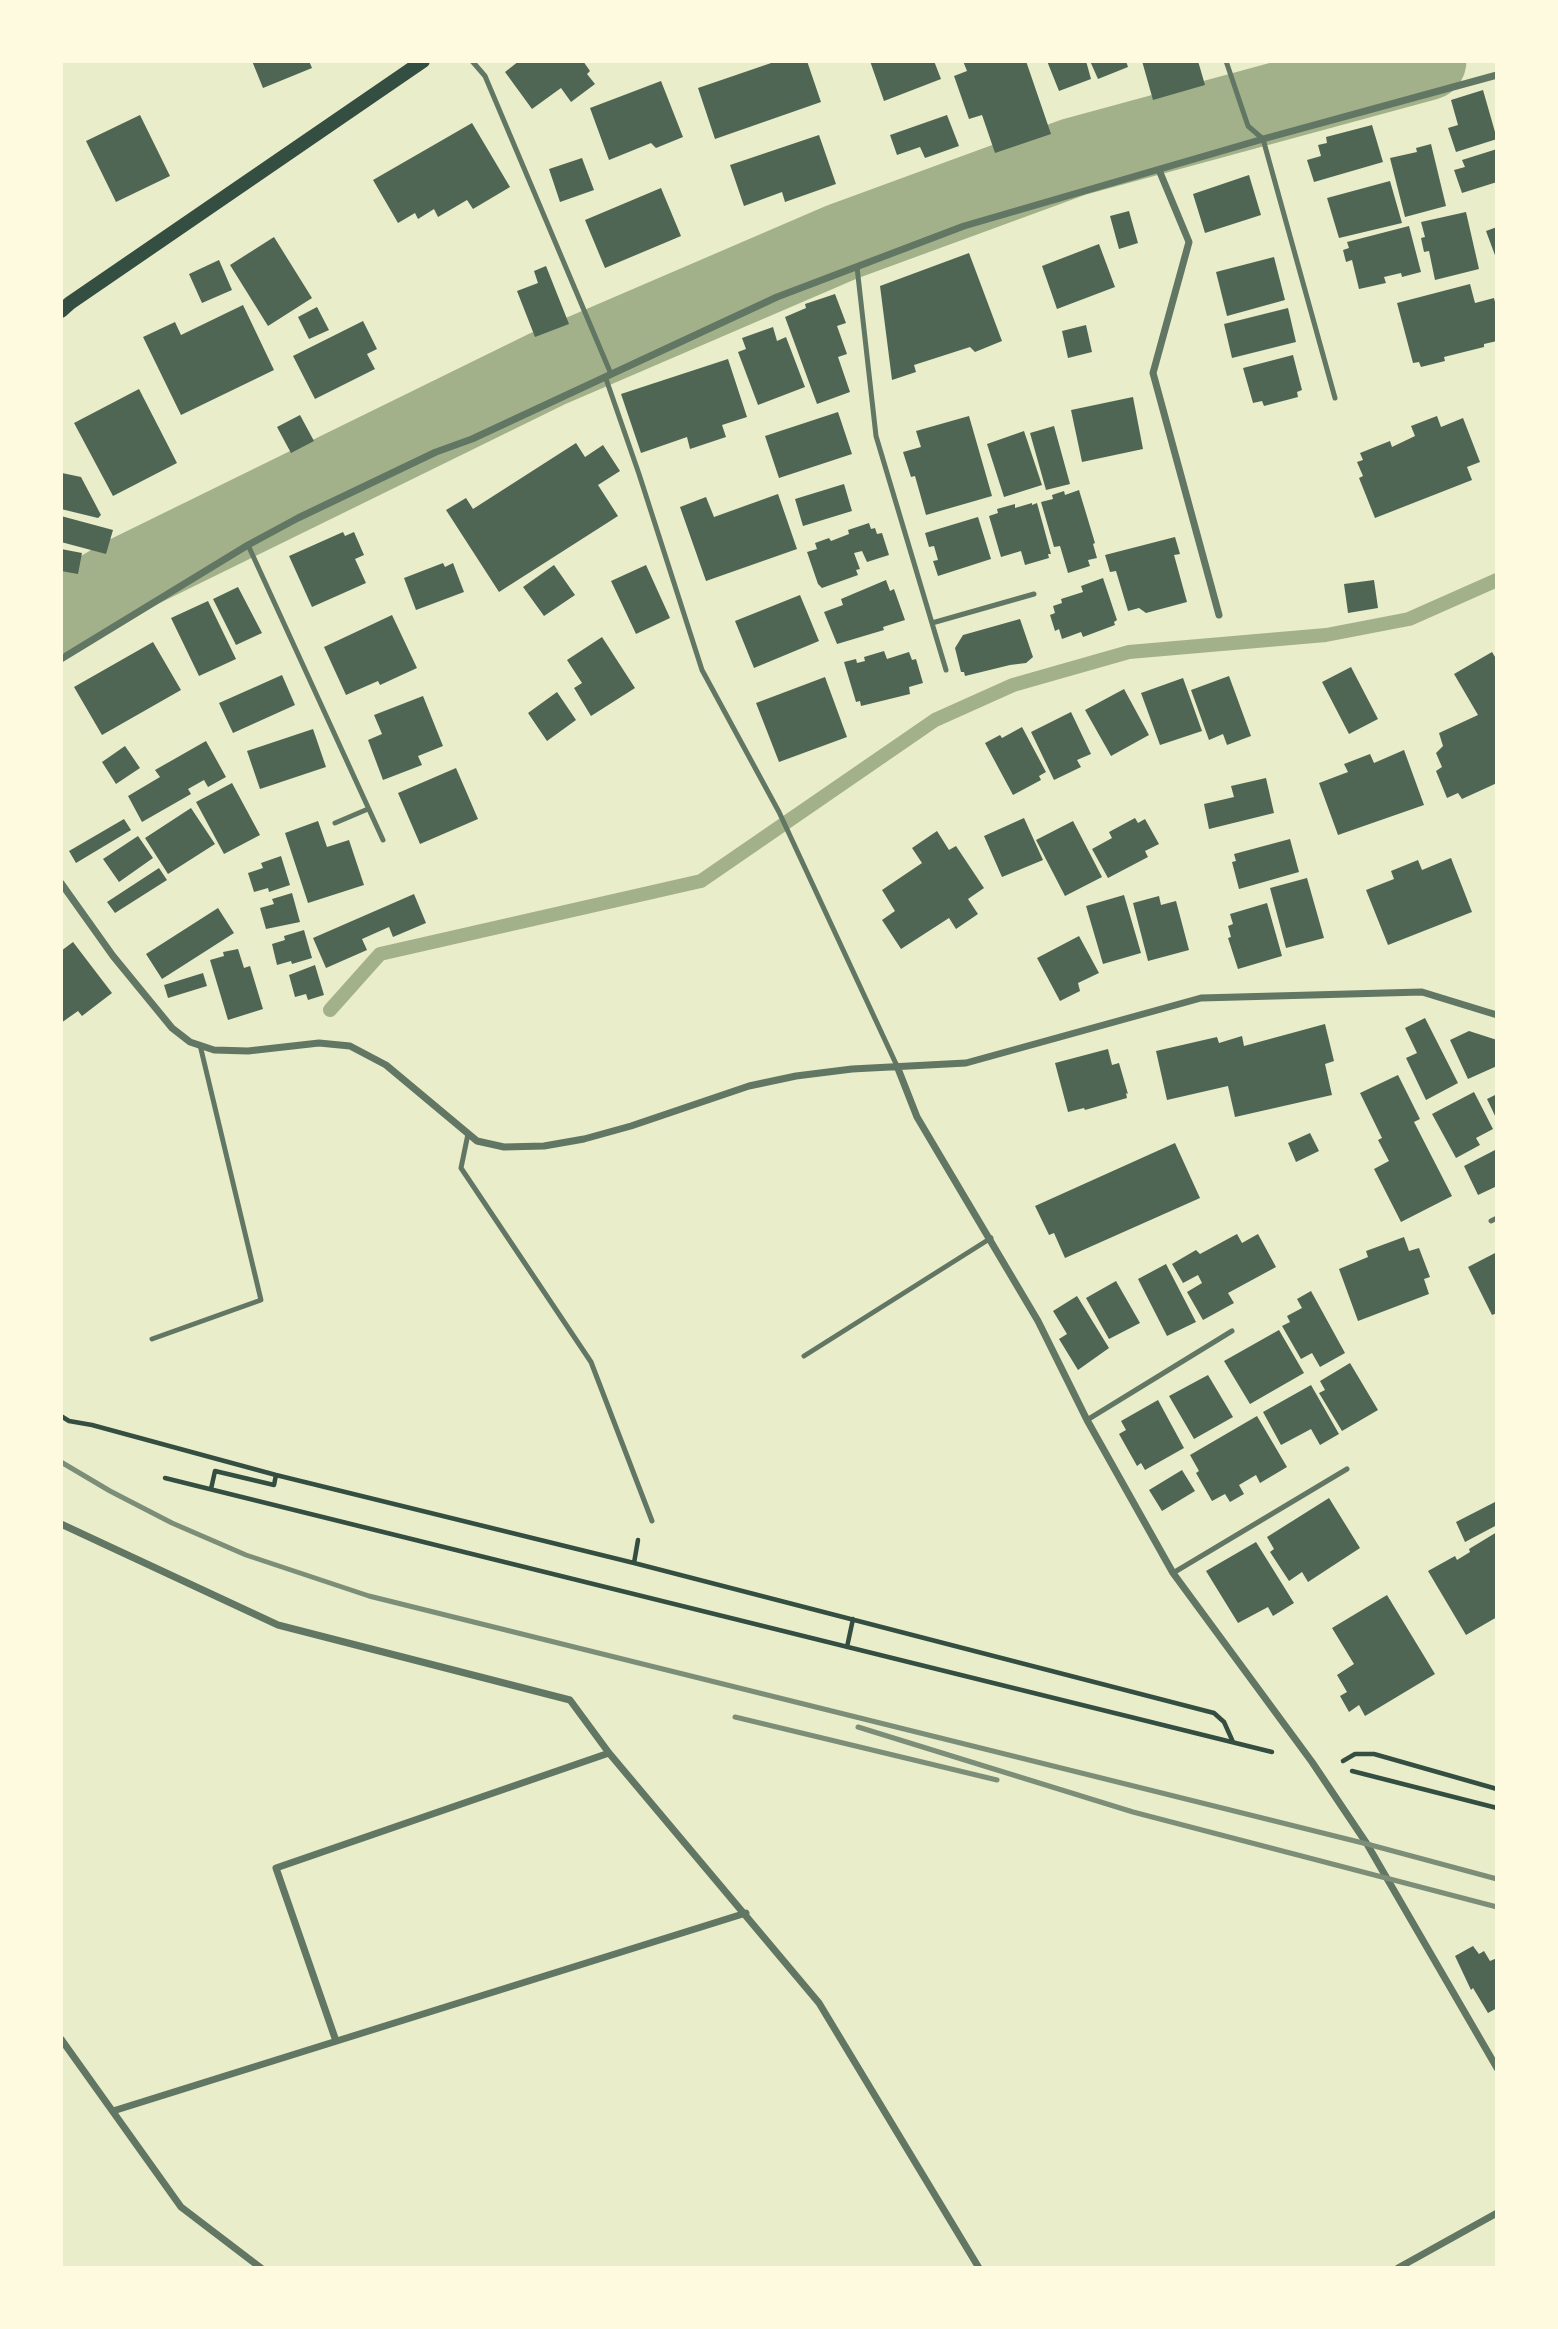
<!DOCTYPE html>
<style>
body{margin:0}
#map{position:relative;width:1558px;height:2329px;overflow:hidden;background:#e9edc9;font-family:"Zilla Slab",serif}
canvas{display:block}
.frame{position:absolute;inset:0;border:63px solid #fefae0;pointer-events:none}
</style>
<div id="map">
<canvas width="1558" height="2329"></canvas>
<div class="frame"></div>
</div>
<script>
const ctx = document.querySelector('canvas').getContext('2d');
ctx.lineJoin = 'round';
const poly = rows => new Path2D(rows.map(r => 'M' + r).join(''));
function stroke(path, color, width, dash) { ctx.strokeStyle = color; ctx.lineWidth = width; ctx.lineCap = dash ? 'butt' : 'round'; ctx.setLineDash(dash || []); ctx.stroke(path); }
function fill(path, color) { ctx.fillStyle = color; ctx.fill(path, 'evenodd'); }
stroke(poly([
 [330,1010,380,954,701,881,935,720,1013,685,1129,652,1326,635,1409,619,1497,580]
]), '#a3b18a', 14);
stroke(poly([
 [61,614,123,577,547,369,842,242,1074,157,1427,61]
]), '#a3b18a', 79);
fill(poly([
 [252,61,309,61,312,68,263,88],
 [519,61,583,61,590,71,587,74,595,84,571,102,561,88,532,109,505,72],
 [777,61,807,61,821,102,715,139,698,88],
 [870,61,934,61,941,79,884,101],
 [963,61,1026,61,1051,134,995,153,982,115,969,119,954,76,967,71],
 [1047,61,1086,61,1091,79,1059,91],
 [1090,61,1126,61,1128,67,1098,79],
 [1142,61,1198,61,1205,85,1153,100],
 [661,81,683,137,656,148,651,143,609,160,590,108],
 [1483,90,1497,139,1456,152,1448,128,1458,125,1451,100],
 [140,115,170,176,116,202,86,141],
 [947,115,959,146,925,158,920,147,897,155,890,135],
 [472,123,510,187,473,209,467,200,438,217,434,209,418,219,415,213,398,223,373,180],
 [1372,125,1383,162,1314,182,1307,160,1321,156,1318,145,1327,143,1326,137],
 [819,135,836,184,785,202,782,192,744,206,730,165],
 [1431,144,1446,206,1405,217,1390,158,1417,152,1416,148],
 [1497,149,1497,182,1462,193,1454,170,1465,167,1462,160],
 [582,158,594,190,560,202,549,169],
 [1249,175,1261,215,1205,233,1193,194],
 [1390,181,1402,223,1339,238,1327,198],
 [661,188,681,236,605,268,585,220],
 [1129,211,1138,243,1119,249,1110,216],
 [1466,212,1479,269,1435,280,1429,251,1424,252,1421,238,1425,237,1421,222],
 [1409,226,1421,272,1402,277,1401,273,1384,277,1386,283,1359,289,1352,260,1346,262,1343,250,1349,248,1347,242],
 [1497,227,1497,258,1496,258,1486,231],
 [274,237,312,298,268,326,230,265],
 [1099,244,1115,287,1057,309,1042,266],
 [969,253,1002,341,975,352,970,347,914,365,916,372,892,380,880,286],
 [1274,257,1285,300,1227,316,1216,272],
 [219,260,232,290,202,303,189,274],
 [546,266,569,324,535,337,517,291,538,283,534,271],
 [1470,284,1475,303,1494,298,1497,310,1497,341,1484,344,1484,347,1444,357,1445,361,1421,367,1419,362,1413,363,1397,303],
 [835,294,846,323,837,326,847,354,838,357,850,392,817,404,785,317,806,308,805,304],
 [243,305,274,370,181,415,143,337,175,322,181,335],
 [317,307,329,330,309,339,298,317],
 [1288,308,1296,342,1232,358,1224,324],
 [363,321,377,349,367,354,375,369,315,399,293,356],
 [1086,325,1092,352,1068,358,1062,331],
 [773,327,777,341,786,337,805,387,758,405,738,352,746,349,742,338],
 [1293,355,1302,390,1297,392,1298,397,1264,406,1262,401,1253,403,1243,368],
 [728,359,747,417,722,425,726,437,690,449,687,437,641,453,621,394],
 [139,389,177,463,113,496,74,423],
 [1133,397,1143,449,1082,462,1071,410],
 [838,412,852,454,779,478,765,436],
 [300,415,314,441,291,453,277,427],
 [969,416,992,496,926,515,915,476,911,477,903,452,921,447,916,431],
 [1437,416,1441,427,1463,418,1480,462,1467,467,1472,480,1375,518,1359,478,1363,476,1357,462,1363,460,1360,453,1390,441,1392,447,1415,436,1411,426],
 [1054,426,1070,484,1046,490,1030,433],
 [1024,431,1042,485,1004,497,987,444],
 [576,443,585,457,603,445,620,471,598,485,618,516,499,592,446,510,466,498,473,509],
 [62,473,81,477,101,515,98,518,61,509],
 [844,484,852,511,803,526,795,499],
 [1079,490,1095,543,1093,544,1097,558,1088,560,1090,566,1068,573,1060,546,1054,547,1041,502,1053,499,1052,495,1064,491,1065,495],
 [778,494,797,549,706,581,680,507,706,497,714,517],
 [1032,503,1032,505,1037,503,1051,554,1048,554,1049,558,1025,565,1021,551,1001,557,989,516,998,513,997,509,1015,504,1015,508],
 [61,516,113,530,106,554,61,542],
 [978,517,991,559,938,576,933,561,938,560,934,546,929,547,925,533],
 [869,523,871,529,875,528,877,534,882,533,889,555,867,562,862,551,854,553,860,569,856,570,858,575,822,588,818,584,807,552,817,549,815,543,829,538,831,541,849,534,848,530],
 [343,532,345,536,354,532,364,555,355,559,366,583,312,607,289,556],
 [1175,537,1180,554,1174,555,1187,602,1146,613,1139,608,1128,611,1116,571,1110,572,1105,555],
 [61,549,82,553,78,574,61,571],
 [443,563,445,567,453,563,464,592,416,610,404,578],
 [554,565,575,595,544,616,523,587],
 [646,565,670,618,636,634,611,581],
 [1103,578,1117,620,1114,622,1115,625,1083,637,1081,632,1062,639,1059,629,1055,631,1050,615,1055,613,1053,606,1062,603,1061,599,1083,592,1081,586],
 [886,580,890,591,894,589,905,620,883,627,884,630,837,644,824,612,843,605,841,599],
 [1374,580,1378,608,1348,613,1344,584],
 [238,587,262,633,236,645,213,599],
 [800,595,819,641,754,668,735,621],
 [208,601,236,659,199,676,171,618],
 [392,615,417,668,380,685,378,681,346,695,324,647],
 [1020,619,1033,657,1026,663,1010,665,965,676,964,672,961,672,955,648,963,635],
 [602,637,635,688,591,716,574,688,582,683,567,660],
 [153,642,181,690,102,735,74,687],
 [884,651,887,659,909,652,912,660,916,659,923,683,909,687,910,694,861,706,860,701,856,702,844,662,856,659,857,663,865,661,864,657],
 [1492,652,1497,660,1497,783,1462,799,1458,793,1447,798,1436,771,1442,767,1436,753,1443,746,1439,733,1478,715,1454,674],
 [1351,667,1378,719,1349,734,1322,682],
 [282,675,295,705,233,733,219,703],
 [1229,676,1251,736,1227,745,1223,734,1209,740,1191,690],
 [825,677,847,737,779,762,756,703],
 [1183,678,1202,731,1160,745,1141,693],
 [1124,689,1149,735,1111,756,1085,710],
 [557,692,576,720,547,741,528,713],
 [423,696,443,746,418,756,422,765,383,780,368,740,382,734,374,715],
 [1071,712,1091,754,1077,760,1081,767,1054,780,1031,732],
 [1022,727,1046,772,1039,776,1041,780,1013,795,985,743,1000,735,1002,738],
 [313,729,326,767,260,789,247,751],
 [206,741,226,777,208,787,204,780,188,789,191,794,142,822,128,796,160,777,155,770],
 [125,746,140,768,116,784,102,762],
 [1404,750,1424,805,1338,835,1319,783,1348,772,1344,764,1370,754,1374,763],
 [456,768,478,819,420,844,398,793],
 [1266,778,1274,813,1209,829,1204,804,1234,797,1231,786],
 [232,783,260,835,224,854,196,802],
 [191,808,215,844,168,874,145,838],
 [1024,818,1043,860,1002,877,984,836],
 [1135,818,1138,823,1145,819,1159,844,1145,851,1148,857,1108,878,1092,849,1112,838,1109,832],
 [124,819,131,830,76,863,69,851],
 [318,821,327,847,349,840,364,885,308,903,285,833],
 [1073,821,1102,877,1065,896,1036,840],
 [937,831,949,850,956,846,984,888,968,899,978,914,956,929,949,918,901,949,882,920,895,911,882,890,922,863,912,848],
 [138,836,153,858,119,882,103,859],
 [1290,839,1299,872,1239,889,1232,862,1236,861,1234,854],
 [281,856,290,885,269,892,268,888,254,892,248,873,263,868,261,863],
 [1451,858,1472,912,1388,945,1366,890,1394,879,1391,871,1418,860,1422,870],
 [159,868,167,880,115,913,107,902],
 [1307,878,1324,938,1286,948,1270,888],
 [292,893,300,922,266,929,260,908,274,904,272,899],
 [414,894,426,923,393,937,389,927,362,939,367,950,326,968,313,938],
 [1124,895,1141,953,1103,964,1086,906],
 [1159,896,1161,905,1176,901,1189,950,1148,961,1133,903],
 [1267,903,1282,956,1238,969,1228,938,1231,937,1228,926,1233,924,1230,914],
 [218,908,234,933,162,979,146,954],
 [304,930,312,958,292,964,291,961,277,965,272,944,285,940,284,936],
 [1079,936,1099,973,1078,983,1080,991,1060,1001,1037,958],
 [73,942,112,993,82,1016,78,1011,61,1023,61,951],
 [238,949,244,968,250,966,263,1009,228,1020,210,960,224,956,223,952],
 [315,965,324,995,308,1000,306,994,295,997,289,975],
 [203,973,207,986,168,998,164,985],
 [1425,1018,1458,1083,1426,1100,1406,1058,1417,1053,1405,1028],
 [1325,1024,1334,1061,1325,1064,1332,1095,1235,1117,1228,1086,1167,1100,1156,1051,1217,1037,1219,1043,1242,1036,1244,1046],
 [1469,1031,1497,1040,1497,1066,1468,1079,1450,1040],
 [1108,1049,1112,1065,1119,1063,1128,1094,1126,1093,1127,1098,1085,1110,1084,1108,1068,1112,1055,1063],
 [1398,1075,1420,1119,1414,1122,1452,1196,1401,1222,1374,1169,1389,1161,1378,1140,1382,1138,1360,1093],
 [1474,1092,1493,1129,1476,1138,1480,1145,1456,1158,1432,1114],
 [1497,1094,1497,1120,1487,1099],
 [1310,1133,1319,1151,1296,1162,1288,1143],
 [1175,1143,1200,1198,1065,1258,1054,1233,1049,1235,1035,1206],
 [1497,1149,1497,1191,1495,1187,1478,1195,1464,1166],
 [1237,1234,1242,1243,1258,1234,1276,1267,1228,1293,1234,1303,1203,1320,1187,1292,1202,1283,1198,1275,1183,1283,1172,1264,1196,1250,1200,1254],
 [1404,1237,1409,1251,1419,1248,1430,1277,1424,1279,1429,1294,1358,1321,1339,1269,1368,1257,1366,1251],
 [1497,1252,1497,1313,1492,1315,1468,1267],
 [1166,1264,1196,1322,1167,1336,1138,1279],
 [1116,1281,1140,1323,1109,1339,1086,1298],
 [1311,1291,1345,1353,1320,1367,1312,1353,1301,1359,1282,1326,1290,1322,1287,1316,1302,1308,1297,1299],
 [1077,1296,1109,1348,1078,1370,1059,1339,1067,1334,1053,1311],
 [1279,1330,1304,1373,1250,1404,1224,1361],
 [1350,1363,1378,1410,1342,1431,1319,1393,1325,1390,1320,1381],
 [1208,1375,1233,1417,1194,1439,1169,1396],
 [1311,1385,1339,1434,1320,1445,1311,1429,1281,1445,1263,1412],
 [1158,1400,1184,1448,1145,1470,1141,1463,1137,1466,1119,1434,1126,1430,1121,1421],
 [1257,1416,1287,1467,1260,1483,1256,1475,1239,1485,1244,1494,1230,1502,1225,1494,1212,1501,1196,1473,1199,1471,1190,1455],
 [1182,1470,1195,1491,1162,1511,1149,1490],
 [1329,1498,1360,1548,1308,1582,1302,1572,1289,1581,1270,1552,1274,1549,1267,1537],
 [1497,1501,1497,1525,1465,1542,1456,1522],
 [1497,1532,1497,1617,1466,1635,1428,1571,1455,1556,1457,1560,1470,1552,1469,1549],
 [1256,1542,1294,1603,1273,1616,1268,1607,1238,1623,1206,1571],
 [1387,1595,1435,1674,1365,1716,1359,1705,1349,1712,1340,1696,1347,1692,1337,1675,1354,1664,1332,1628],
 [1473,1946,1479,1954,1484,1951,1490,1961,1497,1958,1497,2008,1488,2013,1473,1988,1471,1990,1455,1956]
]), '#4f6655');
stroke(poly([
 [61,1416,69,1421,92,1425,276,1475,634,1563,1214,1713,1224,1722,1233,1742],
 [165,1478,1272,1752],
 [211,1489,215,1471,274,1485,276,1475],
 [634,1563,638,1540],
 [847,1647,853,1619],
 [1343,1761,1355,1754,1374,1754,1497,1789],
 [1352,1771,1497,1808]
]), '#344e41', 4.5);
stroke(poly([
 [472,61,485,76,611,374],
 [1226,61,1248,126,1263,139,1335,398],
 [857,267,876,436,946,670],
 [605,376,639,474,702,670,779,812,897,1066],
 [248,545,383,840],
 [932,623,1034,594],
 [335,823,368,809],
 [468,1134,461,1168,591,1362,652,1521],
 [1491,1221,1497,1218],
 [152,1339,261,1300,200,1045],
 [804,1356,991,1238],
 [1087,1420,1232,1331],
 [1173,1573,1347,1469]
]), '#617663', 5);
stroke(poly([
 [1159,170,1189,242,1153,373,1219,615],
 [61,659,248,545,298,518,436,452,472,439,777,297,964,226,1263,139,1497,75],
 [61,883,113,956,172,1028,190,1042,214,1050,248,1051,319,1043,350,1046,386,1065,477,1141,504,1147,544,1146,584,1139,631,1126,749,1086,796,1076,852,1069,966,1063,1201,998,1422,992,1497,1015],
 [897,1066,917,1117,1038,1321,1087,1420,1173,1573,1312,1762,1367,1844,1497,2068],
 [61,1524,278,1625,570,1700,609,1753,819,2003,979,2268],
 [61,2039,181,2207,261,2268],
 [336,2041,276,1868,609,1753],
 [113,2111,746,1913],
 [1398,2268,1497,2213]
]), '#617663', 7);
stroke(poly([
 [61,311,70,303,423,61]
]), '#344e41', 14);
stroke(poly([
 [61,1462,110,1491,172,1523,246,1555,369,1596,1367,1844,1497,1879],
 [735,1717,997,1780],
 [858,1727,1133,1812,1497,1907]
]), '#7c8e77', 5);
</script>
